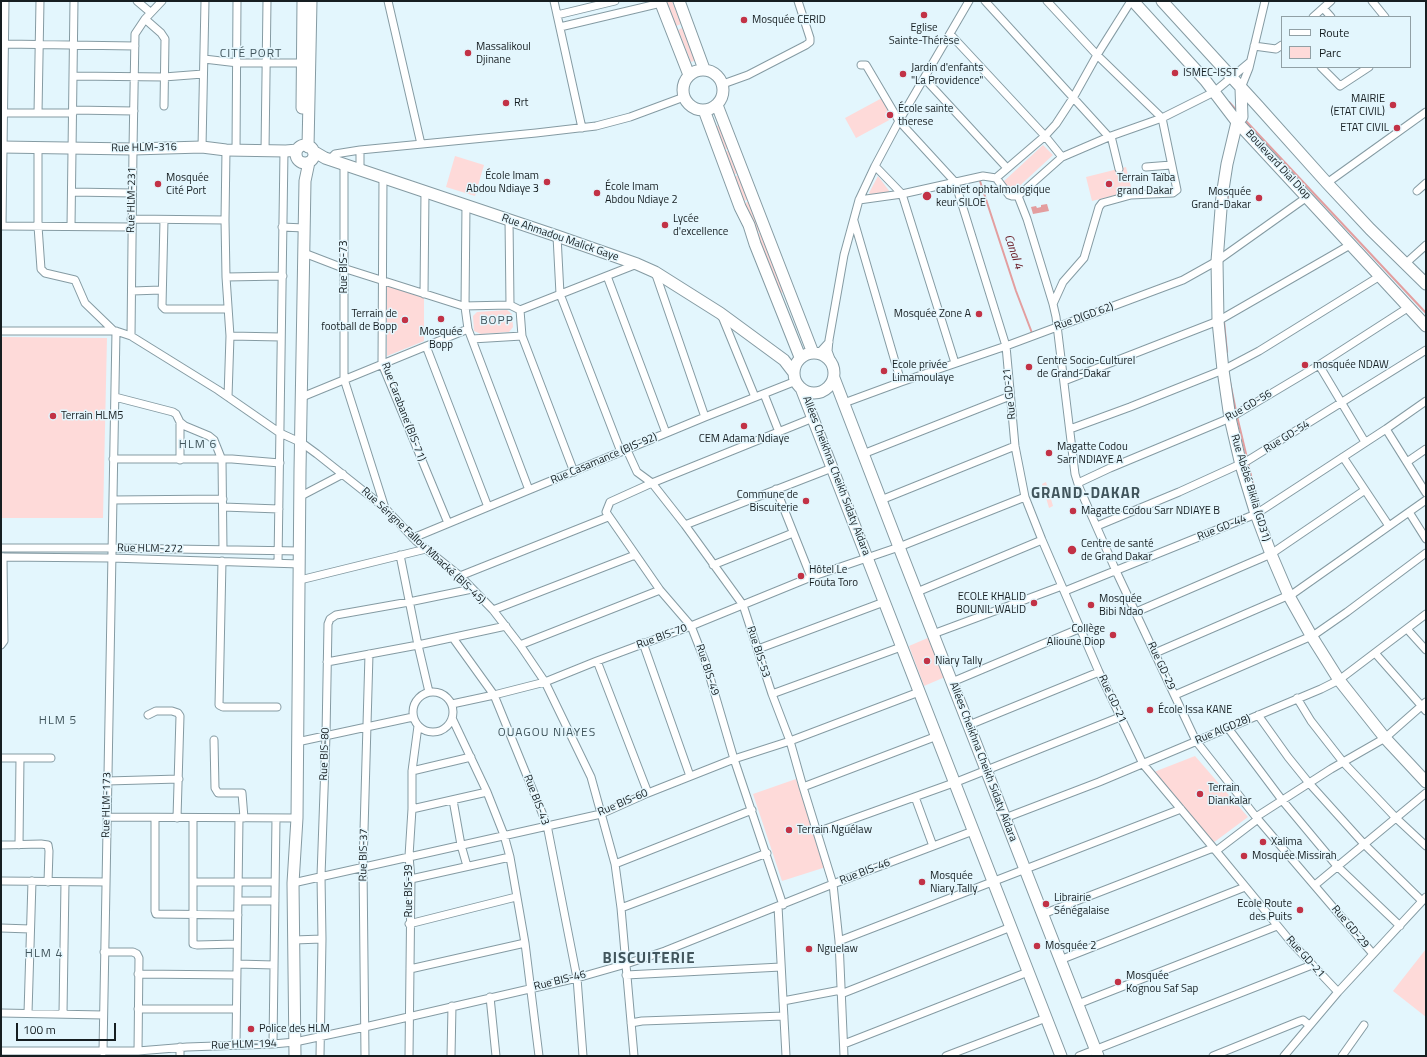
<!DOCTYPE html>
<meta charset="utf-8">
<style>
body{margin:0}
#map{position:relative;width:1427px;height:1057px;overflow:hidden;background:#e3f6fd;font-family:"Titillium Web",sans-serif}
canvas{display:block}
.frame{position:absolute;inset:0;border:2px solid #161e21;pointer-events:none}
.legend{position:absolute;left:1281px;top:16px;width:130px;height:52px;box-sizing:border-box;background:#e3f6fd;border:1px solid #91a0a5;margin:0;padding:5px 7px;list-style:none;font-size:12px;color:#161e21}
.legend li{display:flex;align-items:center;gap:8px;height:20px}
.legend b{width:20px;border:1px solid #91a0a5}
.scale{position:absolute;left:16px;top:1023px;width:100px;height:18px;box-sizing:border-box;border:2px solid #161e21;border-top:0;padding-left:5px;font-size:12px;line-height:14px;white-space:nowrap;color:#161e21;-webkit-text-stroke:3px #e3f6fd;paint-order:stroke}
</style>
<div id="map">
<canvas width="1427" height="1057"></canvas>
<div class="frame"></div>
<ul class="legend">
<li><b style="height:5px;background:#fff"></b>Route</li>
<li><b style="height:11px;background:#fedad9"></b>Parc</li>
</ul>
<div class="scale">100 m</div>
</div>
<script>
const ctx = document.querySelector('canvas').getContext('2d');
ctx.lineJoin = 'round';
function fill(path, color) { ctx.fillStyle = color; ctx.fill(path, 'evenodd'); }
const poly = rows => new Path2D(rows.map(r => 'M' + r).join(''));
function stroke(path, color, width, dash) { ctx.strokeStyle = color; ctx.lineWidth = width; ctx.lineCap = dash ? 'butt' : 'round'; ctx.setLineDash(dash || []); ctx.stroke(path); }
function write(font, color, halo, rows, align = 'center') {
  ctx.font = font + ' "Titillium Web",sans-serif'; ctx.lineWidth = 3; ctx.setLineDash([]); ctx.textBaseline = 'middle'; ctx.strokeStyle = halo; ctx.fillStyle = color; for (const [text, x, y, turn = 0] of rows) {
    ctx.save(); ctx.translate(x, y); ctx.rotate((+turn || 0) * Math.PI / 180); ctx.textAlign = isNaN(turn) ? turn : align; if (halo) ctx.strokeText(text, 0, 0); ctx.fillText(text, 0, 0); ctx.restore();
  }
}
fill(poly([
 [666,1,672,1,681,24,676,26],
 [682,28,696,60,691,62,678,30],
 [882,98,893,118,856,138,845,118],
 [719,125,729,148,724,150,715,127],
 [1043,145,1053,155,1013,192,1003,182],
 [729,150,738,173,733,175,725,152],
 [455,156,484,165,475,196,446,187],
 [1126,167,1132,191,1092,201,1086,177],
 [739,175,749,199,744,201,734,177],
 [878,176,890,192,872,196,869,193],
 [750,201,761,231,756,232,745,203],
 [762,232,786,291,781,293,757,234],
 [387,285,424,298,424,341,387,356],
 [507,310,512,314,513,327,509,332,481,334,474,331,473,316,477,312],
 [1,337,107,338,103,518,1,518],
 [1046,482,1053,506,1049,508,1042,484],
 [930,637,945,677,924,686,909,646],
 [1195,756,1248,817,1213,843,1154,772],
 [796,779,826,867,782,881,753,794],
 [1426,949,1426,1017,1393,991]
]), '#fedad9');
fill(poly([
 [1047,204,1049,211,1033,214,1031,207,1036,206,1037,208,1041,207,1041,205]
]), '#e39e9f');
stroke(poly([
 [1229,102,1238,112],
 [1245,120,1426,313],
 [979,178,1016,291,1032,333,1031,334],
 [1227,205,1229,183],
 [1223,311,1227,352],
 [1230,382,1236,411],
 [1237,416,1247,458],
 [1248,462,1254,489]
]), '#e39e9f', 2);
const street = poly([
 [137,1,150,12],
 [388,1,421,144],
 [554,1,582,128],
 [985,1,1109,137],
 [1047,1,1097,55,1162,118,1177,190,1173,193,1131,195,1102,203,1099,207,1084,258,1063,282,1053,304],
 [1372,1,1385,17],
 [1323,8,1331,17],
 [557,15,615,1],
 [1313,17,1331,1],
 [145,19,161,33,165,39,164,106],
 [560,27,661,3],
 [950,34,1045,136,1062,157],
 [5,44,135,46],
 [1254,46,1276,49,1282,45],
 [204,59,238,63,302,63],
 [861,65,866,65,899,121,955,182,1006,346,1015,446,1025,497,1042,540,1099,672,1143,764,1216,851,1291,942,1338,992],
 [1321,67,1340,86,1369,67],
 [73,76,164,77,203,74],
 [924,78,1007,168],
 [723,84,748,75,806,45,810,42,810,38,798,1],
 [1241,88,1249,68,1265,1],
 [73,110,134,111],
 [4,113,73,113],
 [38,113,40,1],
 [1111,136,1119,169],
 [202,147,205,1],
 [38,148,38,226,41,269,45,273,75,280,85,303,114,331],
 [226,150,225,220,226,277,230,336,228,397],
 [360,150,360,169],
 [236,151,237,1],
 [265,151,267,1],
 [330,159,335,154,360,150,536,133,596,126,630,117,684,97],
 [344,164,344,379,385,508],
 [875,166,902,194,955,363],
 [1146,167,1171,165],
 [383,177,382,364,448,523],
 [996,178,1045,136,1056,124,1073,98,1097,55,1131,1],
 [1327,183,1426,112],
 [1417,191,1426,183],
 [72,192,132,193],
 [1018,196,1027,219,1053,304,1056,317,1075,474,1079,487,1116,571,1196,741,1256,817,1373,954],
 [1018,196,1062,157,1111,136,1162,118,1214,92,1250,62],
 [859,200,902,194,983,176,996,178,1009,195,1012,196,1018,196],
 [466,205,465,307,468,329,529,490],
 [131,219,225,220],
 [509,219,510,305],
 [164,220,162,306,165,309,228,309],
 [854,221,901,382],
 [1,226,131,227],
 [2,226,5,1],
 [71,226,74,1],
 [282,227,304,228],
 [557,236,560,294,621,452],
 [304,253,343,268,463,306,510,305,520,310,522,336,574,472],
 [1405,264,1426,245],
 [655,272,705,417],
 [607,276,666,433],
 [226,277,283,276],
 [132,291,161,290],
 [424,294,425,191],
 [520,310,637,264],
 [721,314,755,397],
 [1,331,116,331,131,336,218,390,280,433,302,443,317,454,385,508,416,541,460,576,493,610,520,645,545,682,591,777,615,864,621,908,634,1056],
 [131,336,133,149,135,34,145,19,162,1],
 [230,336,281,337],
 [472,339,522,336],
 [426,346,488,507],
 [819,353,829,342],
 [832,362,828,351,829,340,844,255,859,200,875,166,899,121,969,1],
 [1319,365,1365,442],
 [1064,381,1218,321,1350,245],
 [764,394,779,432],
 [115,397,173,412,176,414,180,422,185,426,209,436,214,440,222,460,223,550],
 [302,397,468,329],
 [844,403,901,382,1006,346,1183,280,1217,261,1307,197],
 [180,422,180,460],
 [1070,429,1130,407,1223,370,1259,351,1380,276],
 [1386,429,1426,493],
 [627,450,637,472,652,483,685,525,743,605,772,694,790,741,803,787,833,884,839,941,844,1056],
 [863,454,1010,396],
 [1343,457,1389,526],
 [113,459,232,459,280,463],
 [1407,462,1426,449],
 [1078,483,1110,468,1230,418,1319,365,1409,307],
 [776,489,811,577],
 [301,496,343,474],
 [113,500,223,499],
 [881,500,1015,446],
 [223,507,279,509],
 [1409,512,1426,539],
 [685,525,832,468],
 [1097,526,1179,492,1247,461,1426,350],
 [413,538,705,417,796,381],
 [1,548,111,548,300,551],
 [400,555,418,645,429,692],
 [1,557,111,558,300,564],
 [222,561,219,705,223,707,277,707],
 [278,562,284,151],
 [713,565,793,533],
 [460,576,608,517],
 [300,580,426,549],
 [1065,591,1256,514,1386,429,1426,401],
 [917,592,1042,540],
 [493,610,635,555],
 [1136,612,1271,554,1365,490],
 [1407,629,1426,650],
 [933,634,1062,586],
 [453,638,494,695,547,825,577,978,583,1056],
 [643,643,690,776],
 [1,645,4,641,3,557],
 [520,645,660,590],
 [758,649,884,602],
 [1155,653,1294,593,1426,500],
 [1375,653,1426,711],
 [597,661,648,793],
 [327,662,418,645,506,626],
 [952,682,1081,628],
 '413 712a20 20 0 1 1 40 0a20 20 0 1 1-40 0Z',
 [772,694,901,647],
 [1175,695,1314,635,1347,612,1426,553],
 [1297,698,1311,721,1343,762,1396,818,1426,846],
 [452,704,494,695,545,682,597,661,691,626,811,577,899,547,1025,497],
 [148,715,156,711,172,711,178,713,180,716,177,818],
 [1258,715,1288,757,1309,783,1364,844,1422,901],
 [452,718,487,792,504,835,510,857,525,943,539,1056],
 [969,725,1099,672],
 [1228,728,1282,800,1337,866,1400,926],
 [214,740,215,788,218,793,242,793,244,818],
 [297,742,413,717],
 [1,758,51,758],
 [412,771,471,757],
 [107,781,179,779],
 [803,787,937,736],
 [915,797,933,846],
 [453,800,461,845,467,866],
 [412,809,487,792],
 [107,817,297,818],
 [1256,817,1331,769,1385,738,1426,702],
 [155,818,155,911,156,914,238,915],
 [193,818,193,944,197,945,237,944],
 [1005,818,1099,782,1321,689,1339,680,1426,614],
 [817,832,959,781,1120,717],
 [1,845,41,844,48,845,49,851,48,882],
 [19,845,20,758],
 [1216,851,1258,819],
 [615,864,752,810],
 [411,879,510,857],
 [1,881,106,882],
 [193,882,275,882],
 [293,883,601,814,648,793,734,759,790,741,919,692],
 [1315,885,1426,793],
 [238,901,275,901],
 [783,905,734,759,706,664,691,626,660,590,606,512,610,502,652,483,813,418],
 [778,906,786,1056],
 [621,908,767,853],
 [1043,914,1213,848],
 [409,924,516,897],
 [1,928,30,929],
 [294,940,322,939],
 [839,941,1181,809],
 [104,952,133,952,137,954,139,958,138,1051],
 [1060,960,1245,887],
 [237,964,274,965],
 [410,969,525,943],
 [138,974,237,975],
 [626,975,781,967],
 [841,994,1011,927],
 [490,997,496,1056],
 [783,1001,841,990],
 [1078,1004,1277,926],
 [138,1009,236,1009],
 [1,1013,103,1015],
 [28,1013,32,881],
 [63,1013,65,882],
 [631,1023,642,1021,784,1016],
 [273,1044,276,818],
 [844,1044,1028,972],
 [236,1045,239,818],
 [1,1051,138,1051,187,1047,273,1044,295,1042,365,1027,577,978,626,964,665,951,833,884,973,831],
 [103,1052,116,331],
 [180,1056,180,1047],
 [320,1056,322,939,321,876,326,735,328,624,330,619,336,615,409,602,472,589],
 [365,1056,363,866,369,654],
 [409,1056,411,879,409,856,412,809,412,771,418,726],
 [451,1056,452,1006],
 [946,1056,1046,1018],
 [1079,1056,1312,965],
 [1213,1056,1300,1021,1303,1020,1309,1025],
 [1284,1056,1338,992,1426,897],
 [1342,1056,1364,1025]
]);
const secondary = poly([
 [660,1,689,75],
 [679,1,704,69],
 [1133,1,1205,80,1237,122,1426,326],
 [1162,1,1258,106,1327,183,1370,229,1426,284],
 '683 90a20 20 0 1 1 40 0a20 20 0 1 1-40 0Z',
 [717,105,813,353],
 [302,108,303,1],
 [704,110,740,207,749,225,755,244,800,357],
 [1237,122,1227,164,1222,196,1217,261,1218,321,1223,370,1230,418,1241,465,1256,514,1271,554,1289,596,1312,637,1339,680,1385,738,1426,782],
 [1237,122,1242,117,1241,88],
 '296 154a9 9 0 1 1 18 0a9 9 0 1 1-18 0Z',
 [1,147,133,149,202,147,226,150,286,151,297,150],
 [308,147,311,1],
 [313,151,325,158,557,236,637,264,655,272,720,313,784,360,794,373],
 '794 373a20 20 0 1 1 40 0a20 20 0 1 1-40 0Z',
 [834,378,899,547,1098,1056],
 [801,388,1061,1056],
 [295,1056,293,883,297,818,300,470,305,181,309,162]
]);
stroke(street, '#859ba3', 9);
stroke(secondary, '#859ba3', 13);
stroke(street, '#fff', 7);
stroke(secondary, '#fff', 11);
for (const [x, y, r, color] of [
 [924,15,4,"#c23246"],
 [744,20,4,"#c23246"],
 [468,53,4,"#c23246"],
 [1175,73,4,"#c23246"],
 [903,74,4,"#c23246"],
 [506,103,4,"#c23246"],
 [1393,105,4,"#c23246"],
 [890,115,4,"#c23246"],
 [1397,128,4,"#c23246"],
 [547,182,4,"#c23246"],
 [158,184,4,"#c23246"],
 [1109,184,4,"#c23246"],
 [597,193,4,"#c23246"],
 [927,196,5,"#c23246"],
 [1259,198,4,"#c23246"],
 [665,225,4,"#c23246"],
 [979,314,4,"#c23246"],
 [441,319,4,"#c23246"],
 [405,320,4,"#c23246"],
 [1305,365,4,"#c23246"],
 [1029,367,4,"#c23246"],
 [884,371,4,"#c23246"],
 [53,416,4,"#c23246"],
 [744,426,4,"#c23246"],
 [1049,453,4,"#c23246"],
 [806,501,4,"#c23246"],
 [1073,511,4,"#c23246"],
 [1072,550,5,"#c23246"],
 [801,576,4,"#c23246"],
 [1034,603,4,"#c23246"],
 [1091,605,4,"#c23246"],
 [1113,635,4,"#c23246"],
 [927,661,4,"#c23246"],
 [1150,710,4,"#c23246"],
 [1200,794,4,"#c23246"],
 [789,830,4,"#c23246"],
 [1263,842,4,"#c23246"],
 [1244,856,4,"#c23246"],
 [922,882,4,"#c23246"],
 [1046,904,4,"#c23246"],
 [1300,910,4,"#c23246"],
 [1037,946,4,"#c23246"],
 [809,949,4,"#c23246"],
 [1118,982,4,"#c23246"],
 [251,1029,4,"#c23246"]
]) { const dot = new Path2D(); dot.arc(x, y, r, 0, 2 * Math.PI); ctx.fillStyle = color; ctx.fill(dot); stroke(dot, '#e3f6fd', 1.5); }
write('11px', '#161e21', '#e3f6fd', [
 ["Mosquée CERID",752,20],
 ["Eglise",924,28,"center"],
 ["Sainte-Thérèse",924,41,"center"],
 ["Massalikoul",476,47],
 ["Djinane",476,60],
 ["Jardin d'enfants",911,68],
 ["\"La Providence\"",911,81],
 ["ISMEC-ISST",1183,73],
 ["MAIRIE",1385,99,"right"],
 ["(ETAT CIVIL)",1385,112,"right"],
 ["Rrt",514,103],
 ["École sainte",898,109],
 ["therese",898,122],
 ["ETAT CIVIL",1389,128,"right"],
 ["École Imam",539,176,"right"],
 ["Abdou Ndiaye 3",539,189,"right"],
 ["Mosquée",166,178],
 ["Cité Port",166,191],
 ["Terrain Taïba",1117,178],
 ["grand Dakar",1117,191],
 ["École Imam",605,187],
 ["Abdou Ndiaye 2",605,200],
 ["cabinet ophtalmologique",936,190],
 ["keur SILOE",936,203],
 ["Mosquée",1251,192,"right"],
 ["Grand-Dakar",1251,205,"right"],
 ["Lycée",673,219],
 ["d'excellence",673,232],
 ["Terrain de",397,314,"right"],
 ["football de Bopp",397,327,"right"],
 ["Mosquée Zone A",971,314,"right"],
 ["Mosquée",441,332,"center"],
 ["Bopp",441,345,"center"],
 ["Centre Socio-Culturel",1037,361],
 ["de Grand-Dakar",1037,374],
 ["Ecole privée",892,365],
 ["Limamoulaye",892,378],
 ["mosquée NDAW",1313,365],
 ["Terrain HLM5",61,416],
 ["CEM Adama Ndiaye",744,439,"center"],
 ["Magatte Codou",1057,447],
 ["Sarr NDIAYE A",1057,460],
 ["Commune de",798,495,"right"],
 ["Biscuiterie",798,508,"right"],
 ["Magatte Codou Sarr NDIAYE B",1081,511],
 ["Centre de santé",1081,544],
 ["de Grand Dakar",1081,557],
 ["Hôtel Le",809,570],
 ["Fouta Toro",809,583],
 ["ECOLE KHALID",1026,597,"right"],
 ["BOUNIL WALID",1026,610,"right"],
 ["Mosquée",1099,599],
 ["Bibi Ndao",1099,612],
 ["Collège",1105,629,"right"],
 ["Alioune Diop",1105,642,"right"],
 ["Niary Tally",935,661],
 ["École Issa KANE",1158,710],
 ["Terrain",1208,788],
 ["Diankalar",1208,801],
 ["Terrain Nguélaw",797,830],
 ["Xalima",1271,842],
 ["Mosquée Missirah",1252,856],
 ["Mosquée",930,876],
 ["Niary Tally",930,889],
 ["Librairie",1054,898],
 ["Sénégalaise",1054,911],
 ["Ecole Route",1292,904,"right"],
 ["des Puits",1292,917,"right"],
 ["Mosquée 2",1045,946],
 ["Nguelaw",817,949],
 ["Mosquée",1126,976],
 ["Kognou Saf Sap",1126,989],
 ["Police des HLM",259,1029]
], 'left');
write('11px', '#161e21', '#e3f6fd', [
 ["Rue HLM-316",144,148,-1],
 ["Boulevard Dial Diop",1278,165,47],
 ["Rue HLM-231",132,200,-89],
 ["Rue Ahmadou Malick Gaye",560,238,19],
 ["Rue BIS-73",344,267,-90],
 ["Rue D(GD 62)",1084,317,-20],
 ["Rue GD-21",1010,394,-96],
 ["Rue GD-56",1249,406,-30],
 ["Rue Carabane (BIS-71)",403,412,69],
 ["Rue GD-54",1287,437,-32],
 ["Rue Casamance (BIS-92)",604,459,-23],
 ["Allées Cheikhna Cheikh Sidaty Aîdara",836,476,69],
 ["Rue Abébé Bikila (GD31)",1250,488,73],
 ["Rue GD-44",1222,528,-22],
 ["Rue Sérigne Fallou Mbacké (BIS-45)",423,546,43],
 ["Rue HLM-272",150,549,1],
 ["Rue BIS-70",662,637,-20],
 ["Rue BIS-53",758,652,72],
 ["Rue GD-29",1161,666,65],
 ["Rue BIS-49",707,670,72],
 ["Rue GD-21",1112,699,65],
 ["Rue A(GD28)",1223,730,-23],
 ["Rue BIS-80",325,754,-88],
 ["Allées Cheikhna Cheikh Sidaty Aîdara",983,762,69],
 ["Rue BIS-43",536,800,69],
 ["Rue BIS-60",623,803,-23],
 ["Rue HLM-173",107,805,-89],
 ["Rue BIS-37",364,855,-89],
 ["Rue BIS-46",865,872,-21],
 ["Rue BIS-39",409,891,-90],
 ["Rue GD-29",1350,927,50],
 ["Rue GD-21",1305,957,48],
 ["Rue BIS-46",560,981,-14],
 ["Rue HLM-194",244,1045,-2]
]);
ctx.letterSpacing = '1px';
write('12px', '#41555c', '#e3f6fd', [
 ["CITÉ PORT",251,54],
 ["BOPP",497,321],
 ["HLM 6",198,445],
 ["HLM 5",58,721],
 ["OUAGOU NIAYES",547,733],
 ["HLM 4",44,954]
]);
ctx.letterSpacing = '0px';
write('italic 12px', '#661520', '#e3f6fd', [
 ["Canal 4",1013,252,71]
]);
ctx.letterSpacing = '1px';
write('bold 15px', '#41555c', '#e3f6fd', [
 ["GRAND-DAKAR",1086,494],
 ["BISCUITERIE",649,959]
]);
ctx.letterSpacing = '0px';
</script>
